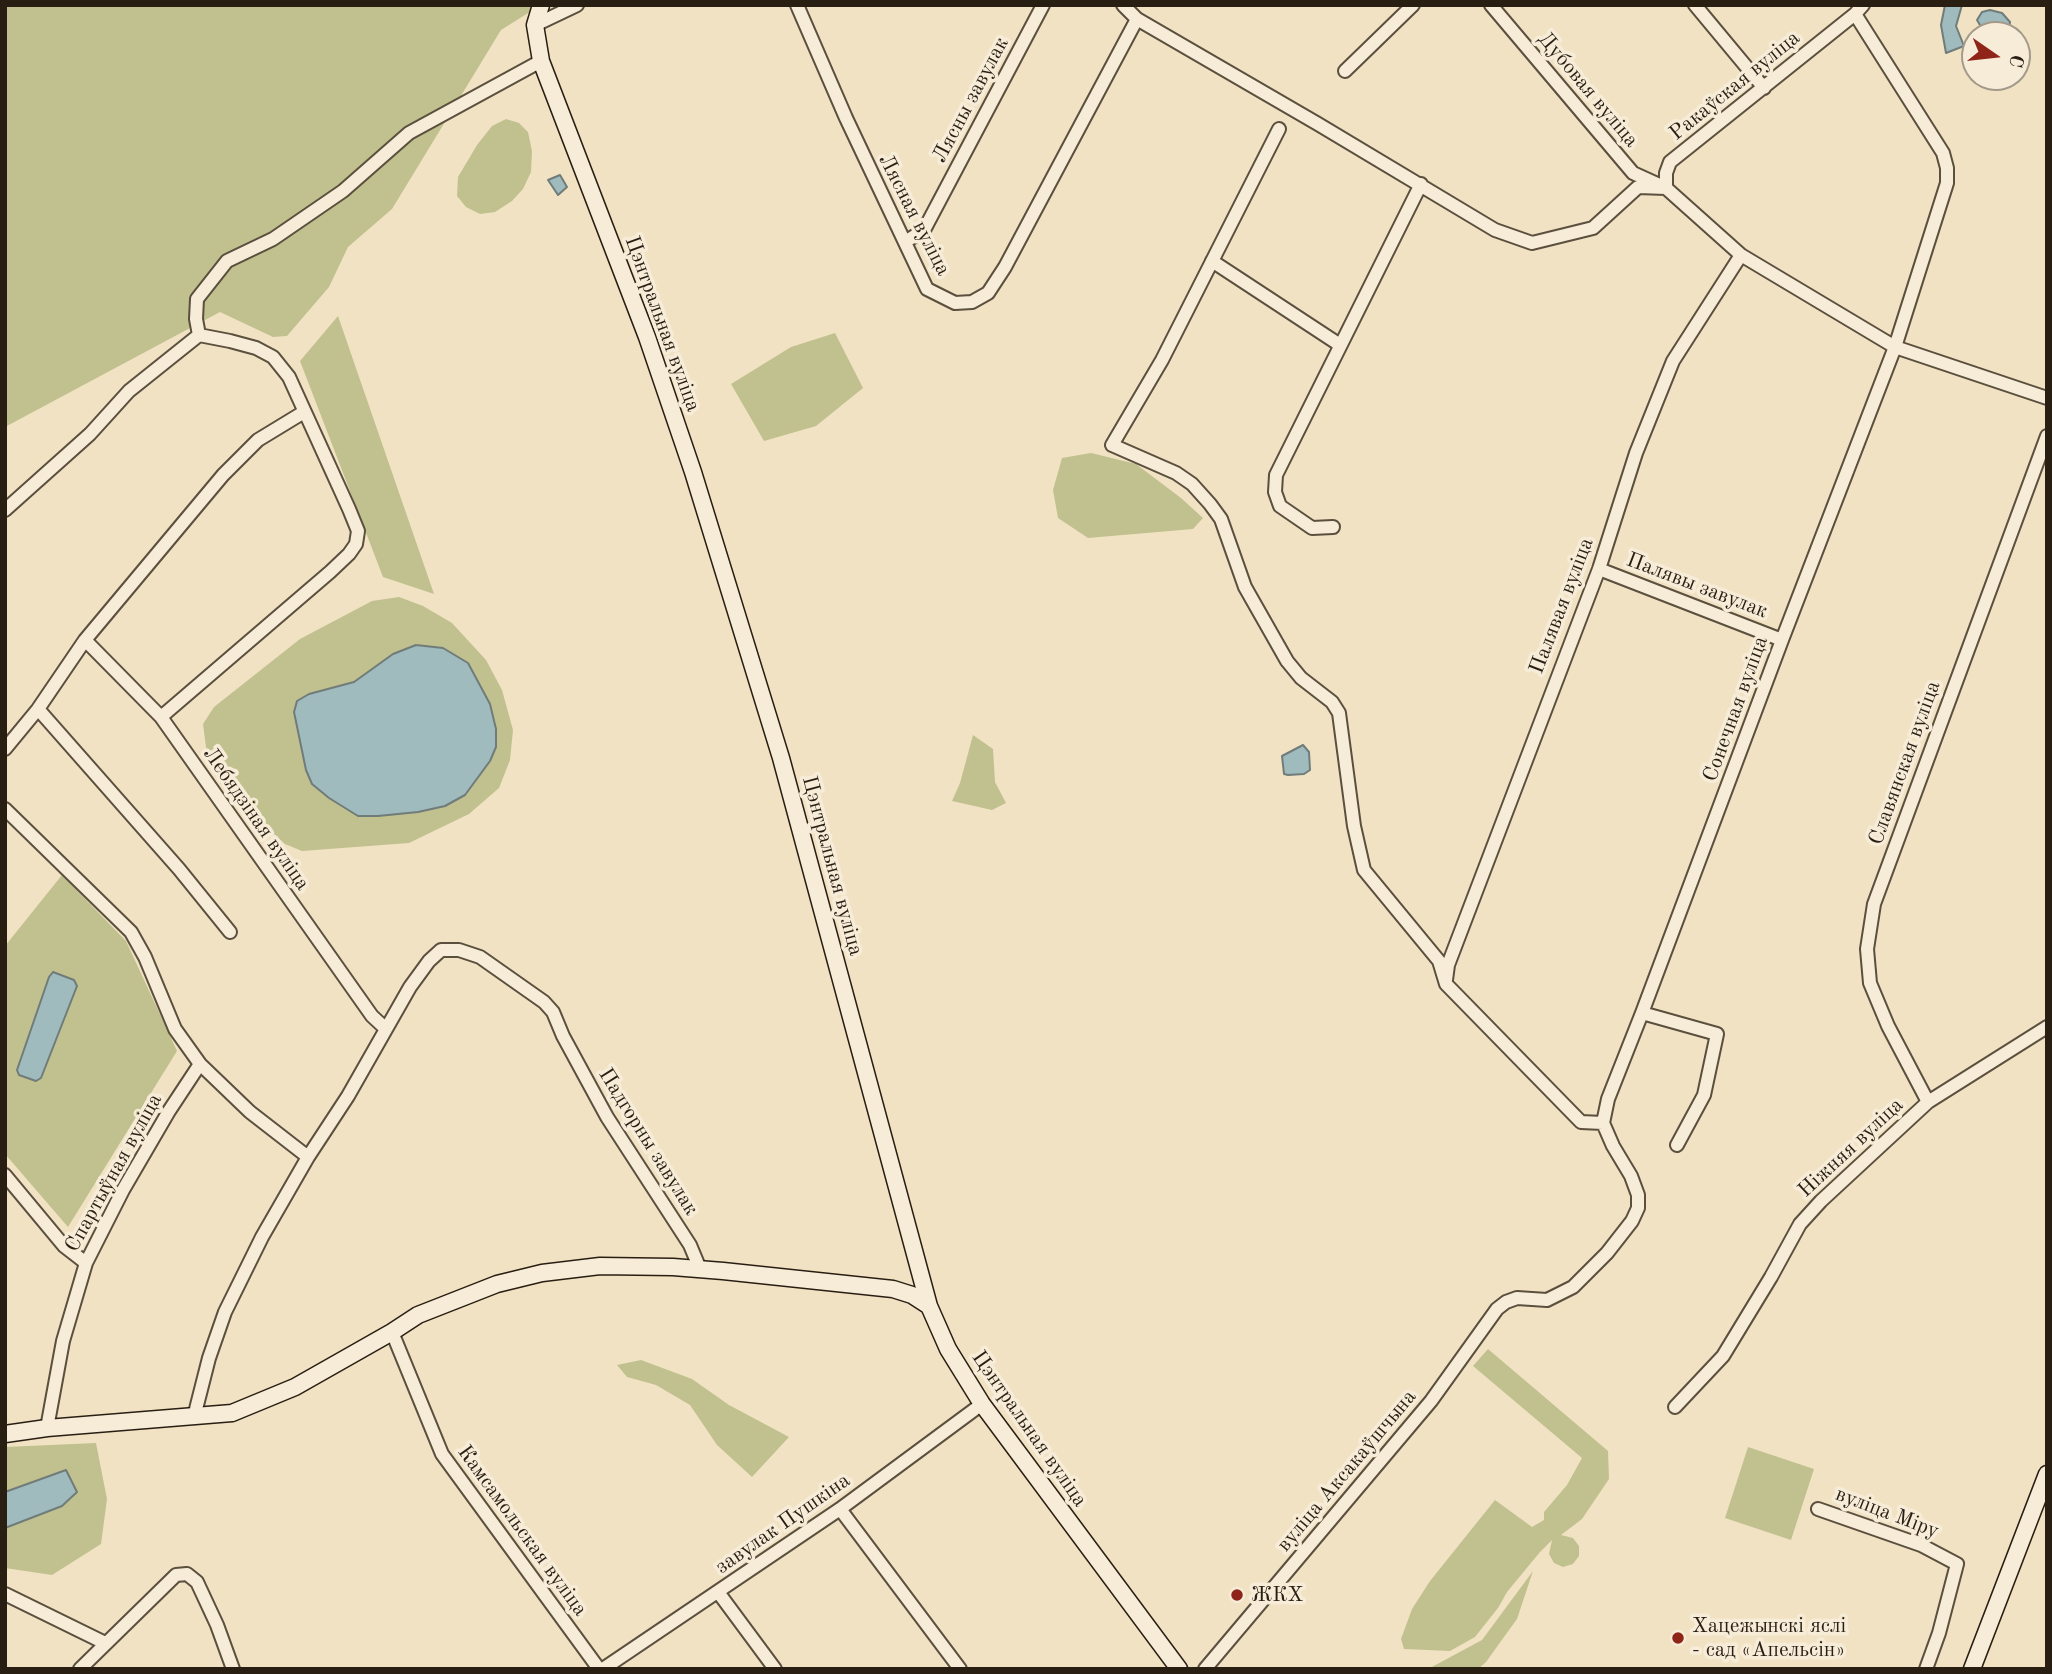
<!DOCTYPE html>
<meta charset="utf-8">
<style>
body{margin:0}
#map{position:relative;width:2052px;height:1674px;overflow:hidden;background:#f1e2c3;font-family:"Old Standard TT",serif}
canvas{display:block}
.frame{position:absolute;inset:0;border:7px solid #291e12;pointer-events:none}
.north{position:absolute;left:1961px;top:21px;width:70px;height:70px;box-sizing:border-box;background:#f6ecd8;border:2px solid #a49a89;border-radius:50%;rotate:104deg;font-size:19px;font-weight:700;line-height:28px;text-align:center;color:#291e12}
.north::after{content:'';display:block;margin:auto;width:24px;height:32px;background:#8f2418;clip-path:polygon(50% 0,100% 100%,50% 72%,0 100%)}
</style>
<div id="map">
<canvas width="2052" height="1674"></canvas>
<div class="frame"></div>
<div class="north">С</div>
</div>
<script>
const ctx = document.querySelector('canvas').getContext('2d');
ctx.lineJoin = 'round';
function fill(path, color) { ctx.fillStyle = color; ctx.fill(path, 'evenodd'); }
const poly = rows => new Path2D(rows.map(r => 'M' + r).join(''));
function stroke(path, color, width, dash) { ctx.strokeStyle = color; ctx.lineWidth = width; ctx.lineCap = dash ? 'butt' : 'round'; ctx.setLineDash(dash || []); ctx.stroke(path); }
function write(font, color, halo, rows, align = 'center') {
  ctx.font = font + ' "Old Standard TT",serif'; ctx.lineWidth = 7; ctx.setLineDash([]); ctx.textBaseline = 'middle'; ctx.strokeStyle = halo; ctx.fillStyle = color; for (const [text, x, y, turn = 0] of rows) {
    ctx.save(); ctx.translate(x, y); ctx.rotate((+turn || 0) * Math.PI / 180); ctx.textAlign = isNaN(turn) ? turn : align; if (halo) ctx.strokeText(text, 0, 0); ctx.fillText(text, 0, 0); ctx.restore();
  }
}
fill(poly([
 [5,5,541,5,501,30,392,209,348,247,329,287,287,336,273,337,220,312,5,427],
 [506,119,519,123,528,132,532,151,531,172,523,189,512,201,495,212,480,214,466,207,457,196,458,177,477,145,492,126],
 [338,316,434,594,383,577,300,361],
 [835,333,863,388,816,426,764,441,731,384,791,347],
 [1091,453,1136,464,1181,498,1203,518,1193,529,1088,538,1058,518,1053,490,1062,458],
 [399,597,423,606,452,623,486,660,502,690,513,730,510,760,499,788,469,814,409,843,302,851,285,844,222,787,206,747,203,724,214,707,300,639,372,601],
 [973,735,993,749,995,782,1006,803,992,810,952,801,960,783],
 [62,875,126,941,177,1051,68,1227,5,1154,5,946],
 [1488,1349,1608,1451,1609,1479,1582,1519,1561,1535,1573,1538,1579,1546,1579,1556,1573,1564,1563,1567,1554,1563,1549,1554,1552,1540,1540,1552,1507,1592,1498,1608,1475,1637,1450,1651,1404,1649,1401,1639,1412,1609,1430,1581,1495,1500,1532,1527,1544,1520,1544,1512,1567,1485,1582,1458,1473,1366],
 [641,1360,692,1379,729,1405,789,1437,752,1477,717,1445,690,1405,656,1385,627,1377,617,1365],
 [96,1443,107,1499,101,1544,52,1575,5,1568,5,1447],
 [1748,1447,1814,1469,1791,1540,1725,1518],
 [1533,1571,1517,1619,1486,1662,1478,1669,1430,1668,1482,1640]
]), '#c1c18f');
const water = poly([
 [1945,5,1962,5,1956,26,1964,46,1946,53,1941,25,1945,5],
 [1990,10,2002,13,2010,22,2009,30,2006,35,1989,35,1987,31,1983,30,1977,20,1982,12,1990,10],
 [560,175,567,187,558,195,548,180,560,175],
 [416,645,443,648,468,663,490,704,496,729,496,747,490,761,465,795,445,806,418,812,378,816,358,816,329,798,312,784,306,770,294,712,297,701,309,694,354,682,393,654,416,645],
 [1303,745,1309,752,1310,770,1304,774,1288,775,1284,774,1282,756,1303,745],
 [53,972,74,980,77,986,41,1078,36,1081,19,1075,17,1070,49,977,53,972],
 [66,1470,77,1492,62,1506,5,1528,5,1492,66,1470]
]);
fill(water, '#a0bbbe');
stroke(water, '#707c79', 2);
const street = poly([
 [797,5,846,118,927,289,955,303,972,302,988,293,1005,267,1137,19],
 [1123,5,1137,19,1318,124,1495,230,1532,243,1593,228,1638,187,1666,188,1666,173,1670,162,1855,14,1863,5],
 [1491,5,1633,173,1666,188,1741,255,1895,347,2047,398],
 [1695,5,1764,88],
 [535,25,577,5],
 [1345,71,1413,5],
 [1279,129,1162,360,1112,445,1176,473,1192,484,1210,504,1221,519,1245,587,1287,661,1301,678,1332,702,1339,713,1354,826,1364,870,1439,961,1446,984,1581,1122,1603,1123],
 [905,242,924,230,1043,5],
 [1212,261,1340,345],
 [199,335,196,319,197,299,227,261,273,239,343,191,409,133,541,61],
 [5,510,90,434,129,391,199,335,230,341,256,348,273,357,289,377,349,509,358,531,356,544,349,554,330,572,161,717],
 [1333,527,1312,528,1280,506,1275,492,1276,475,1421,184],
 [1599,569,1782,640],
 [85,640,161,717,372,1016,386,1029],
 [38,709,179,869,230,932],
 [5,749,38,709,85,640,223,475,258,440,304,412],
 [5,809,131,932,145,957,175,1029,200,1064,250,1112,308,1157],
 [1446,980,1448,965,1599,569,1636,453,1673,361,1741,255],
 [1642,1013,1717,1034,1704,1095,1677,1145],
 [1928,1102,1888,1026,1870,983,1867,949,1874,904,2047,436],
 [5,1175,64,1246,86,1263],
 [392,1332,442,1454,599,1669],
 [1675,1407,1723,1356,1771,1277,1800,1224,1821,1201,1928,1102,2047,1027],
 [194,1417,209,1358,225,1312,262,1237,308,1157,348,1096,410,987,429,961,441,950,459,950,480,957,544,1002,553,1012,563,1036,607,1117,690,1245,700,1269],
 [47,1428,63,1341,86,1263,123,1190,169,1111,200,1064],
 [840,1509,960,1669],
 [1818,1509,1921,1545,1957,1564,1939,1633,1926,1669],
 [718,1592,775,1669],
 [5,1594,105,1643],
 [80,1669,176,1575,187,1574,197,1582,217,1625,233,1669],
 [603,1669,840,1509,982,1404],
 [1205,1669,1431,1401,1497,1309,1506,1302,1517,1298,1547,1300,1573,1287,1607,1253,1632,1221,1638,1208,1638,1195,1631,1176,1613,1146,1603,1123,1608,1099,1642,1013,1782,640,1895,347,1947,183,1947,168,1943,153,1855,14]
]);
const secondary = poly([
 [541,5,535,25,541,61,647,337,693,472,781,758,929,1306,948,1349,982,1404,1179,1669],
 [5,1434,47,1428,232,1413,295,1387,392,1332,418,1315,497,1284,542,1273,600,1266,673,1267,723,1271,893,1289,912,1295,929,1306],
 [1972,1669,2047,1474]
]);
stroke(street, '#5b4f3e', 16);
stroke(secondary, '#291e12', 19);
stroke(street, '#f6ecd8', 12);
stroke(secondary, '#f6ecd8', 16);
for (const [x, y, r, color] of [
 [1237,1595,7,"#8f2418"],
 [1678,1638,7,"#8f2418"]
]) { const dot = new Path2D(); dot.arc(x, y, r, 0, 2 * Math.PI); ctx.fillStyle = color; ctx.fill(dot); stroke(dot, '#f6ecd8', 2.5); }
write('21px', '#291e12', '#f6ecd8', [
 ["Ракаўская вуліца",1735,86,-39],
 ["Дубовая вуліца",1588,90,50],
 ["Лясны завулак",971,100,-62],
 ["Лясная вуліца",914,215,63],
 ["Цэнтральная вуліца",662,324,70],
 ["Палявы завулак",1697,586,21],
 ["Палявая вуліца",1562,606,-69],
 ["Сонечная вуліца",1736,709,-70],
 ["Славянская вуліца",1905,763,-70],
 ["Лебядзіная вуліца",256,819,55],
 ["Цэнтральная вуліца",832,866,75],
 ["Падгорны завулак",648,1142,58],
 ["Ніжняя вуліца",1851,1148,-43],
 ["Спартыўная вуліца",114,1173,-61],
 ["Цэнтральная вуліца",1029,1429,55],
 ["вуліца Аксакаўшчына",1347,1471,-50],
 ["вуліца Міру",1887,1513,21],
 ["завулак Пушкіна",783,1524,-35],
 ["Камсамольская вуліца",522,1531,54]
]);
write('21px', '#291e12', '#f6ecd8', [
 ["ЖКХ",1251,1595],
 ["Хацежынскі яслі",1692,1626],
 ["- сад «Апельсін»",1692,1650]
], 'left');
</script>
